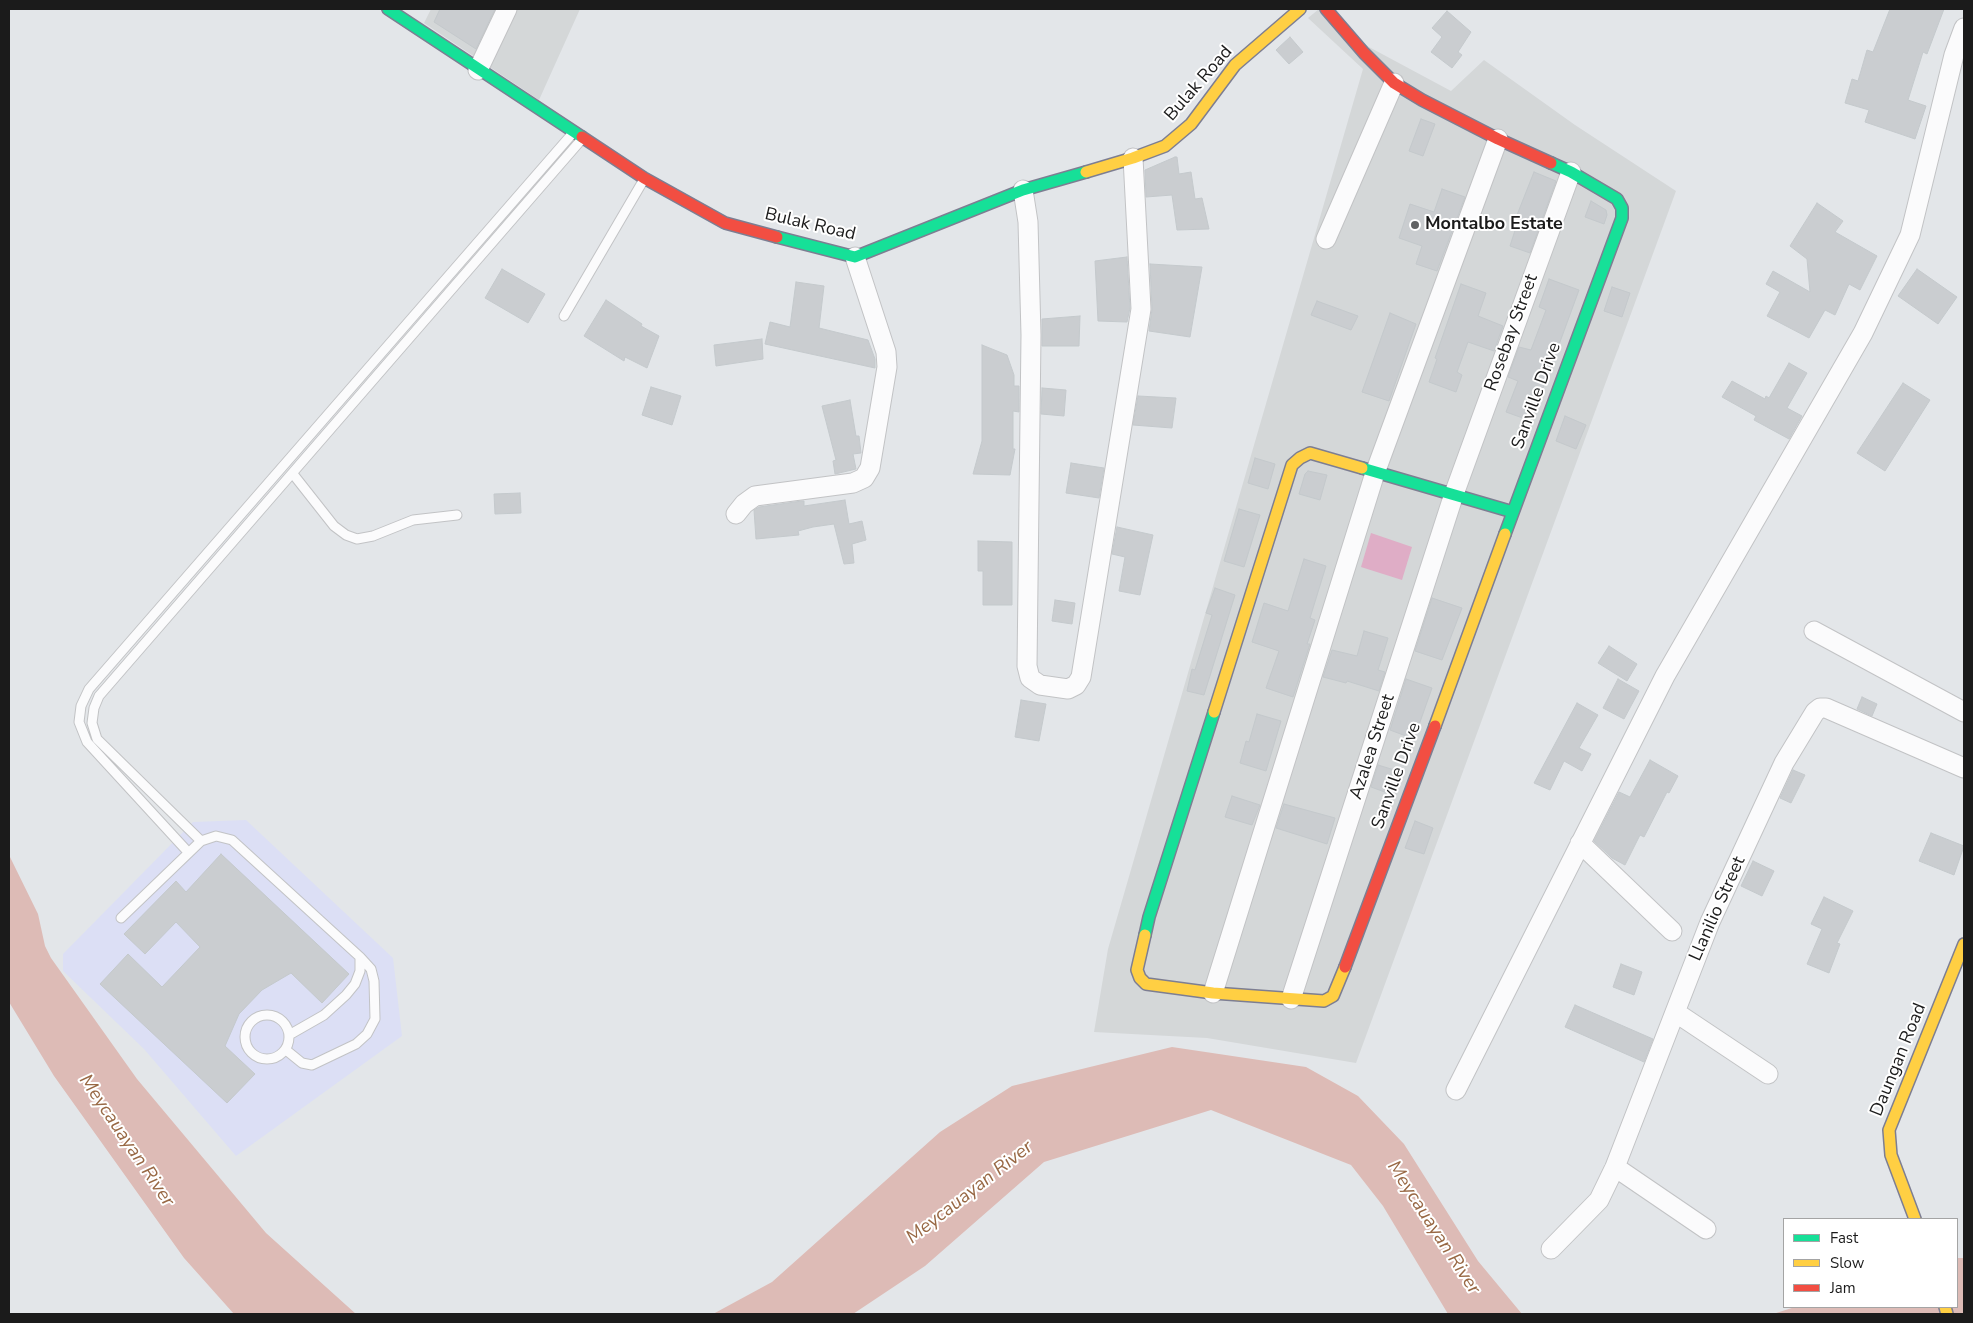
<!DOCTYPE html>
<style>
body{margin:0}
#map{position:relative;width:1973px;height:1323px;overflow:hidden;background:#e3e6e9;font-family:"Nunito Sans",sans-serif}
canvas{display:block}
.frame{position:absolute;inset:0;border:10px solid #1b1b1b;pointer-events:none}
.legend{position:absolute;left:1783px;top:1218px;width:175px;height:90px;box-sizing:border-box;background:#fff;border:1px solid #a4a4a4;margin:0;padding:6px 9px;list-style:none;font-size:15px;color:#1b1b1b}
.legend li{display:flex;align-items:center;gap:10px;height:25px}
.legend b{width:25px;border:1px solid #a4a4a4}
</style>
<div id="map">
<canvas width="1973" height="1323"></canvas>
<div class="frame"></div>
<ul class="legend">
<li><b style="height:6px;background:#16e098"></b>Fast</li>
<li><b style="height:6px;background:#ffcf43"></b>Slow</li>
<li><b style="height:6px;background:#f24e42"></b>Jam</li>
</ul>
</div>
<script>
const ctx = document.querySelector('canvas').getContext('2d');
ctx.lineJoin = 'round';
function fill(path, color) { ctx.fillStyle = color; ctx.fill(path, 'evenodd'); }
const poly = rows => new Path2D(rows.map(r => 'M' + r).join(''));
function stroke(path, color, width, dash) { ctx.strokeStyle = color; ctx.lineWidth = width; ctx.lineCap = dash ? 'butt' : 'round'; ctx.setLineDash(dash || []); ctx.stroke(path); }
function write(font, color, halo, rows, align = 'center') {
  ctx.font = font + ' "Nunito Sans",sans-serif'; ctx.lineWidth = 4; ctx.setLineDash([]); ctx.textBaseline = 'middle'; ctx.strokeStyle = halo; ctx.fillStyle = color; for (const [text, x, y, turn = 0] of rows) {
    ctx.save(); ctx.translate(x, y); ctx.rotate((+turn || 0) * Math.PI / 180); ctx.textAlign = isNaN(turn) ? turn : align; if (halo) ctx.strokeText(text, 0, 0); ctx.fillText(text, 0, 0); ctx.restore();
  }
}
fill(poly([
 [431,9,580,9,539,100,424,23],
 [1319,9,1369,47,1451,91,1484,60,1575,125,1676,191,1356,1063,1207,1038,1094,1032,1108,949,1363,69,1308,18]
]), '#d4d7d8');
fill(poly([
 [246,820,393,958,402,1036,236,1156,144,1049,63,971,63,954,193,822]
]), '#dcdff5');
fill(poly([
 [1371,533,1412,547,1402,580,1361,567]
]), '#dfadc6');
fill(poly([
 [9,855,38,914,45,946,51,958,137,1079,266,1233,356,1314,234,1314,184,1258,54,1076,9,1002],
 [1172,1047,1306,1067,1358,1096,1404,1144,1478,1261,1522,1314,1448,1314,1383,1206,1351,1165,1211,1110,1044,1162,925,1266,853,1314,713,1314,772,1282,940,1132,1012,1086],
 [1957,1258,1964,1258,1964,1314,1773,1314,1795,1307,1957,1307]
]), '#ddbbb6');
const building = poly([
 [440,9,495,9,476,49,434,22,440,9],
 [1890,9,1944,9,1927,54,1923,52,1908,100,1926,106,1915,139,1865,122,1869,110,1845,103,1852,79,1858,81,1867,50,1873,52,1890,9],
 [1447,11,1471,32,1458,52,1462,55,1452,68,1431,52,1442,37,1432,28,1447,11],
 [1290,37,1303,52,1289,64,1276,50,1290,37],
 [1421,119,1435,124,1423,156,1409,151,1421,119],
 [1175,157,1177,157,1179,174,1191,172,1195,199,1202,198,1209,229,1177,230,1172,195,1146,197,1145,170,1175,157],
 [1534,172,1556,181,1530,253,1510,246,1518,221,1515,220,1534,172],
 [1442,189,1465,197,1437,271,1416,264,1422,246,1399,238,1410,204,1434,212,1442,189],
 [1591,201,1606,210,1607,215,1604,224,1585,217,1591,201],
 [1817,203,1843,221,1835,232,1877,256,1860,290,1849,284,1835,315,1825,310,1809,338,1767,316,1780,292,1766,284,1773,271,1810,292,1807,259,1790,246,1817,203],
 [1127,257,1130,308,1127,322,1098,321,1095,261,1127,257],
 [1150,264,1202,267,1190,337,1149,331,1152,309,1150,264],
 [502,269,545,294,528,323,485,298,502,269],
 [1917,269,1957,297,1938,324,1898,296,1917,269],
 [1549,279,1579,290,1531,421,1506,412,1518,381,1508,377,1519,347,1531,350,1546,310,1539,307,1549,279],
 [796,282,824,286,819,328,868,340,875,359,875,368,765,344,770,322,790,327,796,282],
 [1461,284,1486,293,1478,316,1503,326,1494,351,1468,342,1457,372,1462,375,1456,392,1429,382,1437,359,1435,358,1461,284],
 [1612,287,1630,293,1622,317,1604,311,1612,287],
 [606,300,642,324,641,326,659,336,647,368,625,357,624,361,584,336,606,300],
 [1317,301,1358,316,1351,330,1311,315,1317,301],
 [1390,313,1416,324,1389,401,1362,392,1390,313],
 [1080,316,1079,346,1042,346,1042,319,1080,316],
 [762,339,763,359,716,366,714,345,762,339],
 [982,345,1007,355,1014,375,1014,386,1019,386,1019,412,1013,411,1013,449,1015,449,1010,475,973,474,982,441,982,345],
 [1789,363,1807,373,1787,408,1802,416,1789,439,1754,420,1756,416,1722,397,1732,381,1765,399,1766,396,1769,398,1789,363],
 [1903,383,1930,400,1885,471,1857,453,1903,383],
 [651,387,681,396,672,425,642,415,651,387],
 [1042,388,1066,390,1064,416,1041,414,1042,388],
 [1138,396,1176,398,1172,428,1133,425,1138,396],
 [850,400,856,436,859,436,861,453,853,454,856,469,835,474,833,461,836,460,822,406,850,400],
 [1565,416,1586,425,1576,449,1556,441,1565,416],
 [1255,458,1275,464,1268,489,1248,483,1255,458],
 [1071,463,1104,468,1099,498,1066,493,1071,463],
 [1308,471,1327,475,1320,500,1299,494,1305,474,1308,471],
 [520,493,521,513,495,514,494,494,520,493],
 [845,500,849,524,862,521,866,540,852,544,854,563,844,564,834,524,813,527,798,531,799,535,756,539,754,510,759,507,802,501,804,501,804,506,845,500],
 [1239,509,1260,515,1244,567,1224,561,1239,509],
 [1117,527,1153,535,1140,595,1119,591,1125,557,1112,554,1117,527],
 [978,541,1012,542,1012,605,983,605,983,571,978,571,978,541],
 [1304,559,1326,566,1310,618,1315,620,1307,644,1310,644,1293,697,1266,688,1279,651,1252,642,1264,603,1288,611,1304,559],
 [1215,588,1235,595,1204,695,1187,691,1192,669,1195,670,1212,615,1206,613,1215,588],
 [1432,598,1462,608,1442,660,1415,651,1432,598],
 [1055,600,1075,603,1072,624,1052,621,1055,600],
 [1364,631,1388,638,1378,670,1385,672,1379,691,1347,681,1346,683,1323,677,1332,650,1357,656,1364,631],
 [1609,646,1637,664,1627,681,1598,663,1609,646],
 [1406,679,1432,688,1414,739,1390,730,1406,679],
 [1618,679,1639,691,1624,719,1603,708,1618,679],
 [1862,697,1877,704,1872,716,1857,709,1862,697],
 [1021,700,1046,704,1039,741,1015,737,1021,700],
 [1577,703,1598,715,1579,748,1591,754,1582,771,1564,761,1550,790,1534,783,1577,703],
 [1257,714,1281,721,1266,771,1240,763,1246,741,1249,742,1257,714],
 [1650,760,1678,776,1669,793,1667,792,1644,837,1640,835,1625,865,1612,858,1594,841,1619,792,1630,797,1650,760],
 [1378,765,1401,772,1393,795,1371,787,1378,765],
 [1793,770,1805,775,1791,803,1780,798,1793,770],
 [1232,796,1260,805,1252,825,1225,817,1232,796],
 [1284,804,1335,818,1327,844,1276,828,1284,804],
 [1415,821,1433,828,1424,854,1405,848,1415,821],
 [1931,833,1964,846,1954,875,1919,861,1931,833],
 [221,854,349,974,322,1003,291,973,262,990,239,1014,225,1046,255,1074,227,1103,100,984,128,954,162,987,200,947,176,922,145,954,124,934,176,881,186,892,221,854],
 [1753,861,1774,871,1762,896,1741,886,1753,861],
 [1824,897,1853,911,1837,943,1840,944,1829,973,1807,964,1822,929,1811,924,1824,897],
 [1621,964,1642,972,1634,995,1613,987,1621,964],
 [1575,1005,1653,1039,1644,1062,1565,1027,1575,1005]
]);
fill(building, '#cacdd0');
stroke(building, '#c4c9cc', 1);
const lane = poly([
 [564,316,643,181],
 [293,474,334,526,346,535,357,539,373,536,413,520,457,515],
 [201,841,97,739,92,723,94,708,99,696,582,139],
 [188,852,87,742,79,722,81,706,89,689,572,134],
 [121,918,201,841,216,836,232,840,360,957,371,969,374,981,375,1019,367,1034,356,1044,312,1065,302,1063,286,1050],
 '245 1037a22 22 0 1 1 44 0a22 22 0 1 1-44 0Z',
 [289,1035,324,1015,346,995,355,984,360,971,360,957]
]);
const street = poly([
 [478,70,507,9],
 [1023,190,1028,222,1031,335,1027,666,1030,678,1040,685,1068,689,1076,685,1081,677,1141,309,1133,158],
 [1326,239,1394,83],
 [736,514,744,504,755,496,853,483,864,478,870,468,887,367,886,352,855,257],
 [1814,631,1964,712],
 [1580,843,1672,931],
 [1213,993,1375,473,1498,139],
 [1291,999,1454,494,1571,172],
 [1675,1012,1768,1074],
 [1456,1090,1665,676,1863,333,1910,235,1954,55,1964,28],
 [1615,1167,1706,1229],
 [1551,1249,1599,1200,1615,1167,1710,922,1784,763,1815,712,1820,708,1826,708,1964,768]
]);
const fast = poly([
 [388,9,582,137],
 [777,237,855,257,1023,190,1086,172],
 [1362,468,1513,512],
 [1505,534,1622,218,1622,208,1617,199,1571,172,1551,163],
 [1145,935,1149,917,1214,712]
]);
const slow = poly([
 [1086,172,1133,158,1165,146,1191,124,1235,65,1300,9],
 [1214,712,1292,465,1300,458,1310,453,1362,468],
 [1435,726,1505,534],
 [1145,935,1137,970,1140,978,1146,984,1213,993,1324,1001,1333,996,1345,967],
 [1915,1219,1891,1155,1889,1130,1964,944],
 [1945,1307,1947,1314]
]);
const jam = poly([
 [1326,9,1364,53,1394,83,1422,100,1498,139,1551,163],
 [582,137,644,178,725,223,777,237],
 [1345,967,1435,726]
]);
stroke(lane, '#c2c3c5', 11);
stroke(street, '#c2c3c5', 21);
stroke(fast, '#7d7e92', 14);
stroke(slow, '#7d7e92', 14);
stroke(jam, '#7d7e92', 14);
stroke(lane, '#fbfbfc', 9);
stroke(street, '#fbfbfc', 19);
stroke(fast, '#16e098', 11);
stroke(slow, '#ffcf43', 11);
stroke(jam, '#f24e42', 11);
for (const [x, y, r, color] of [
 [1415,225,5,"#616263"]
]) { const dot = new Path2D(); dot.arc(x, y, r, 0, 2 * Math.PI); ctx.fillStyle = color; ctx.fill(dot); stroke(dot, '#fff', 2); }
write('18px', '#1b1b1b', '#fff', [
 ["Bulak Road",1199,84,-49],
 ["Bulak Road",810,225,13],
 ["Rosebay Street",1512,333,-70],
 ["Sanville Drive",1537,396,-70],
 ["Azalea Street",1373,747,-72],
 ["Sanville Drive",1397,776,-70],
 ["Llanilio Street",1718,909,-66],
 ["Daungan Road",1899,1060,-68]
]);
write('bold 18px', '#1b1b1b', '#fff', [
 ["Montalbo Estate",1425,225]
], 'left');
write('italic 19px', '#986844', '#fff', [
 ["Meycauayan River",126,1141,56],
 ["Meycauayan River",970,1193,-38],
 ["Meycauayan River",1433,1228,57]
]);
</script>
